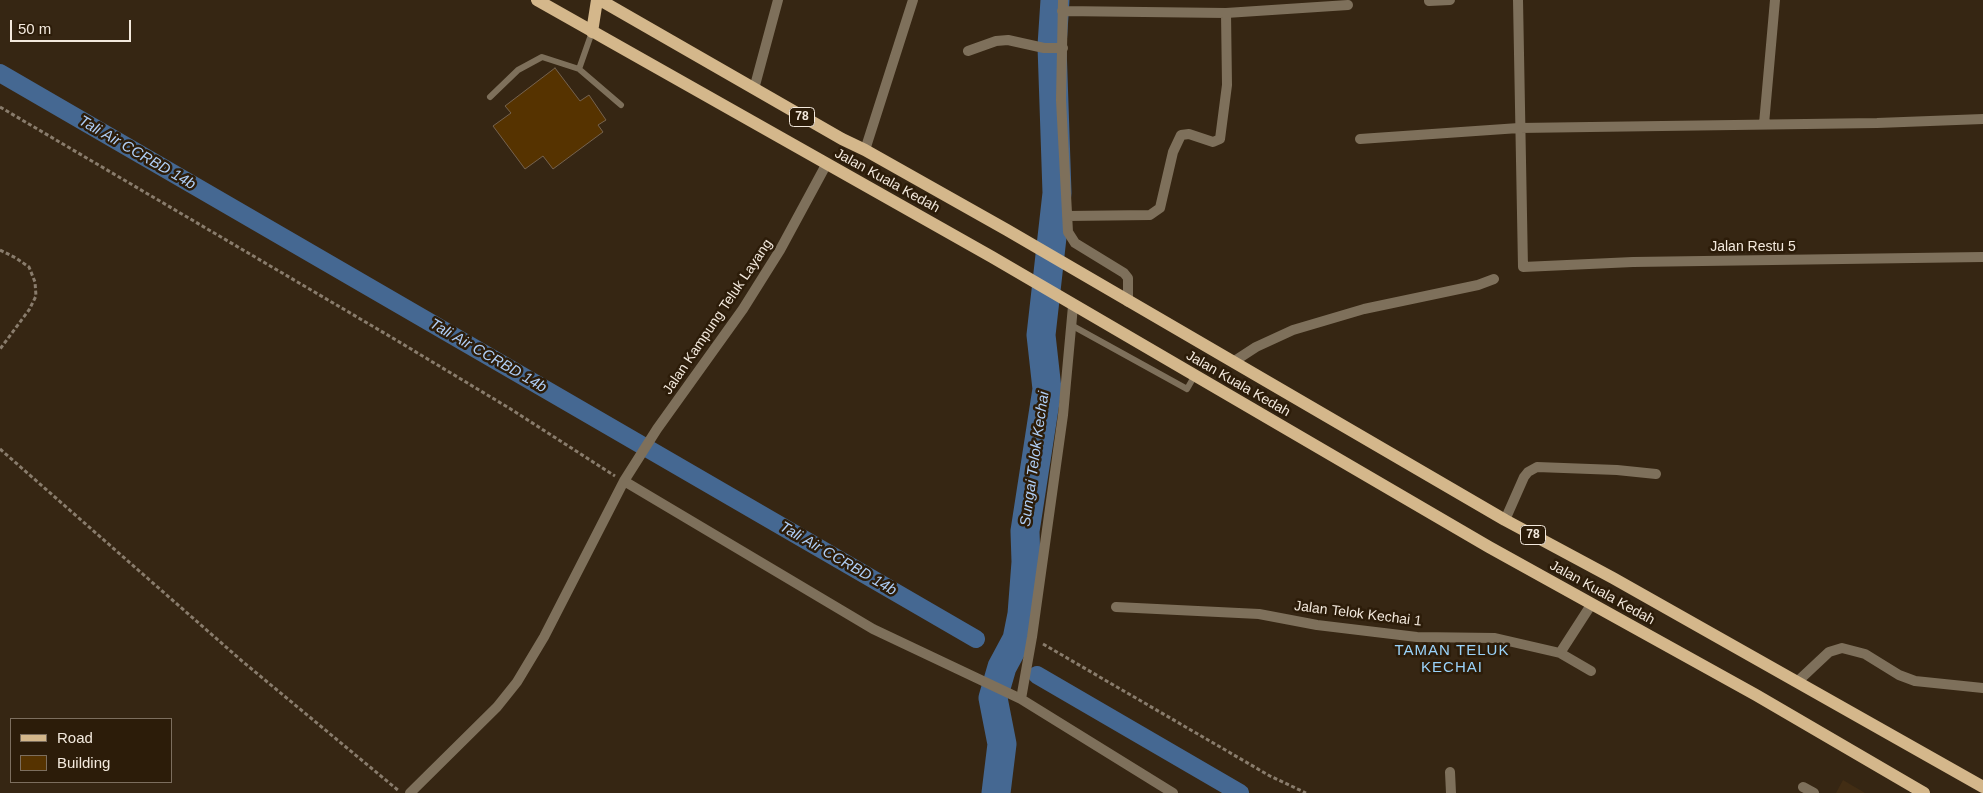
<!DOCTYPE html>
<style>
body{margin:0}
#map{position:relative;width:1983px;height:793px;overflow:hidden;background:#362613;font-family:Helvetica,sans-serif}
canvas{display:block}
.legend{position:absolute;left:10px;top:718px;width:162px;height:65px;box-sizing:border-box;background:#2c1c09;border:1px solid #7c6e5e;margin:0;padding:6px 9px;list-style:none;font-size:15px;color:#f3e9dd}
.legend li{display:flex;align-items:center;gap:10px;height:25px}
.legend b{width:25px;border:1px solid #7c6e5e}
.scale{position:absolute;left:10px;top:20px;width:121px;height:22px;box-sizing:border-box;border:2px solid #f3e9dd;border-top:0;padding-left:6px;font-size:15px;line-height:18px;white-space:nowrap;color:#f3e9dd;-webkit-text-stroke:4px #2c1c09;paint-order:stroke}
</style>
<div id="map">
<canvas width="1983" height="793"></canvas>
<ul class="legend">
<li><b style="height:6px;background:#d4b78b"></b>Road</li>
<li><b style="height:14px;background:#563300"></b>Building</li>
</ul>
<div class="scale">50 m</div>
</div>
<script>
const ctx = document.querySelector('canvas').getContext('2d');
ctx.lineJoin = 'round';
function fill(path, color) { ctx.fillStyle = color; ctx.fill(path, 'evenodd'); }
const poly = rows => new Path2D(rows.map(r => 'M' + r).join(''));
function stroke(path, color, width, dash) { ctx.strokeStyle = color; ctx.lineWidth = width; ctx.lineCap = dash ? 'butt' : 'round'; ctx.setLineDash(dash || []); ctx.stroke(path); }
function write(font, color, halo, rows, align = 'center') {
  ctx.font = font + ' Helvetica,sans-serif'; ctx.lineWidth = 5; ctx.setLineDash([]); ctx.textBaseline = 'middle'; ctx.strokeStyle = halo; ctx.fillStyle = color; for (const [text, x, y, turn = 0] of rows) {
    ctx.save(); ctx.translate(x, y); ctx.rotate((+turn || 0) * Math.PI / 180); ctx.textAlign = isNaN(turn) ? turn : align; if (halo) ctx.strokeText(text, 0, 0); ctx.fillText(text, 0, 0); ctx.restore();
  }
}
fill(poly([
 [1843,780,1865,793,1836,793]
]), '#422d14');
stroke(poly([
 [0,73,976,639],
 [1037,675,1240,793]
]), '#456892', 18);
stroke(poly([
 [996,793,1002,744,993,698,1002,667,1017,639,1022,614,1026,562,1025,531,1047,389,1041,335,1057,193,1052,46,1055,0]
]), '#456892', 29);
const building = poly([
 [555,68,580,101,589,95,606,120,598,125,603,132,553,169,543,156,525,169,493,126,511,113,505,106,555,68]
]);
fill(building, '#563300');
stroke(building, '#76634f', 1);
stroke(poly([
 [0,107,391,337,509,408,615,476],
 [0,250,16,258,29,267,35,282,36,296,29,310,0,349],
 [0,449,242,661,399,791],
 [1043,644,1270,776,1306,793]
]), '#897c6c', 3, [4, 2.5]);
stroke(poly([
 [579,69,592,32],
 [490,97,518,70,542,57,579,69,621,105],
 [1071,325,1187,389,1195,375]
]), '#7e705b', 6);
stroke(poly([
 [1063,0,1061,100,1068,232,1075,243,1124,273,1128,278,1128,302],
 [1518,0,1523,267,1633,262,1983,257],
 [1429,1,1450,0],
 [1062,11,1226,13,1348,5],
 [968,51,996,41,1008,40,1044,48,1063,48],
 [754,89,778,0],
 [1764,124,1775,0],
 [1360,139,1519,128,1877,123,1983,119],
 [865,150,913,0],
 [1067,216,1150,215,1160,208,1173,152,1181,135,1189,134,1213,142,1220,139,1227,85,1226,13],
 [1233,362,1256,347,1293,330,1364,309,1478,285,1494,279],
 [624,481,873,629,1021,699,1173,793],
 [1505,520,1524,477,1528,472,1537,467,1617,470,1656,474],
 [1116,607,1259,614,1317,625,1417,637,1495,638,1560,653,1591,671],
 [1560,653,1591,605],
 [1797,682,1829,652,1842,648,1865,654,1899,675,1915,681,1983,688],
 [1021,699,1032,637,1063,415,1073,306],
 [1450,772,1451,793],
 [1803,787,1814,793],
 [410,793,497,707,517,682,544,637,624,481,657,429,743,309,780,250,826,165]
]), '#7e705b', 10);
stroke(poly([
 [537,0,992,257,1489,547,1756,695,1924,793],
 [600,0,842,139,865,150,1007,230,1505,520,1613,578,1983,787],
 [592,32,597,0]
]), '#d4b78b', 12);
for (const [x, y, w] of [
 [802,117,25],
 [1533,535,25]
]) { const box = new Path2D(); box.roundRect(x - w / 2, y - 9.5, w, 19, 4); ctx.fillStyle = '#2c1c09'; ctx.fill(box); stroke(box, '#f3e9dd', 1); }
write('bold 12px', '#f3e9dd', null, [
 ["78",802,117],
 ["78",1533,535]
]);
write('14px', '#f3e9dd', '#2c1c09', [
 ["Jalan Kuala Kedah",887,181,29],
 ["Jalan Restu 5",1753,247],
 ["Jalan Kampung Teluk Layang",718,317,-56],
 ["Jalan Kuala Kedah",1238,384,30],
 ["Jalan Kuala Kedah",1602,593,29],
 ["Jalan Telok Kechai 1",1358,614,7]
]);
write('italic 15px', '#afcef6', '#2c1c09', [
 ["Tali Air CCRBD 14b",137,153,30],
 ["Tali Air CCRBD 14b",488,356,30],
 ["Sungai Telok Kechai",1035,459,-82],
 ["Tali Air CCRBD 14b",838,559,30]
]);
ctx.letterSpacing = '1px';
write('15px', '#9ad3fa', '#2c1c09', [
 ["TAMAN TELUK",1452,651],
 ["KECHAI",1452,668]
]);
ctx.letterSpacing = '0px';
</script>
